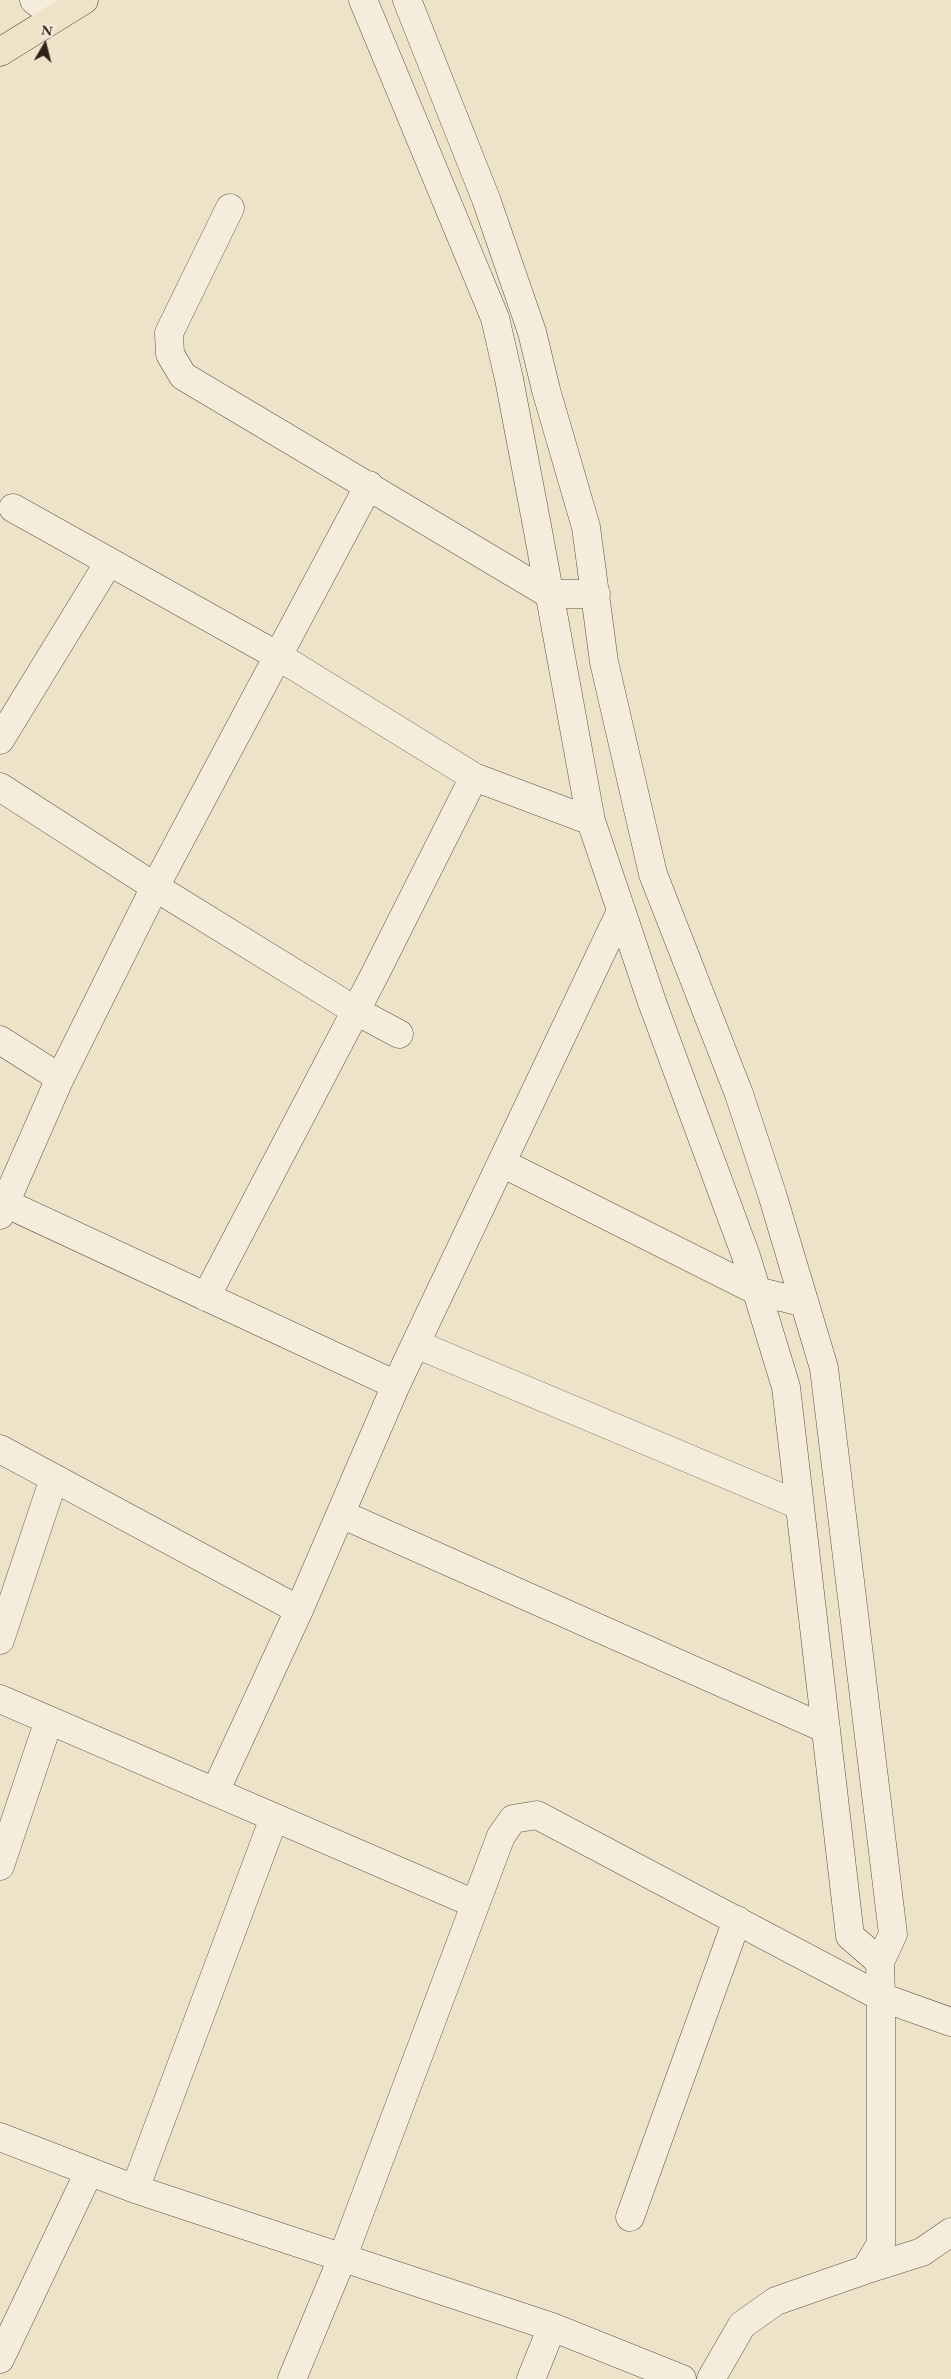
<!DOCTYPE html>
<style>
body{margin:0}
#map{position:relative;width:951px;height:2379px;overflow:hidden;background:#eee3c9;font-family:"EB Garamond",serif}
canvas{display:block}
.north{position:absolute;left:20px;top:20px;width:50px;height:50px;-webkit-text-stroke:4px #f4eddc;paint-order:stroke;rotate:8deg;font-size:14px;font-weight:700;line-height:20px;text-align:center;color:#2f201a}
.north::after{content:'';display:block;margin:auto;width:18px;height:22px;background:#2f201a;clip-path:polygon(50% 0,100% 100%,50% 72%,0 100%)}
</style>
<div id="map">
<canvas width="951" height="2379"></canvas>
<div class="north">N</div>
</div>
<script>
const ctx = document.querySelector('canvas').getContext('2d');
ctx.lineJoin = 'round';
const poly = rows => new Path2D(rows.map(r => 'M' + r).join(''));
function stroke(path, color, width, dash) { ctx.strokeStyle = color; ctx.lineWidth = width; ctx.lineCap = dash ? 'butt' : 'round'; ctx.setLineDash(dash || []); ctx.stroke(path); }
const minor = poly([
 [34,0,56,17],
 [363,0,495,318,509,379,538,531,591,821,652,1002,746,1256,786,1387,850,1936,880,1962],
 [407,0,486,199,532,332,546,390,586,527,604,662,653,874,739,1094,772,1194,824,1368,893,1934,880,1962,881,1997,951,2022],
 [230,208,169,333,170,354,183,376,549,594,596,594],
 [13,508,278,656,474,777,591,821],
 [0,740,109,562],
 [0,787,155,887,356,1011,399,1034],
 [0,1040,60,1078],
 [502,1163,757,1291,805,1303],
 [5,1203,396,1385],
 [0,1215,60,1078,155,887,369,485],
 [206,1297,375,974,474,777],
 [416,1344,799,1505],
 [0,1449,299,1610],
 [341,1514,826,1729],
 [0,1640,54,1478],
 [0,1699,475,1904],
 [215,1792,299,1610,396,1385,621,911],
 [0,1866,49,1720],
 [0,2137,135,2189,552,2327,682,2379],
 [135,2189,274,1818],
 [630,2217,737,1920],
 [865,2270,922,2252,951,2232],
 [0,2359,89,2172],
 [292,2379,343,2256,501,1836,513,1819,537,1815,881,1997,881,2244,865,2270,776,2301,742,2325,711,2379],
 [531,2379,552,2327]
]);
const trunk = poly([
 [0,52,84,0]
]);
stroke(minor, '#5f5146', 29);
stroke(trunk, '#2f201a', 29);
stroke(minor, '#f4eddc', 28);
stroke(trunk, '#eee3c9', 28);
</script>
